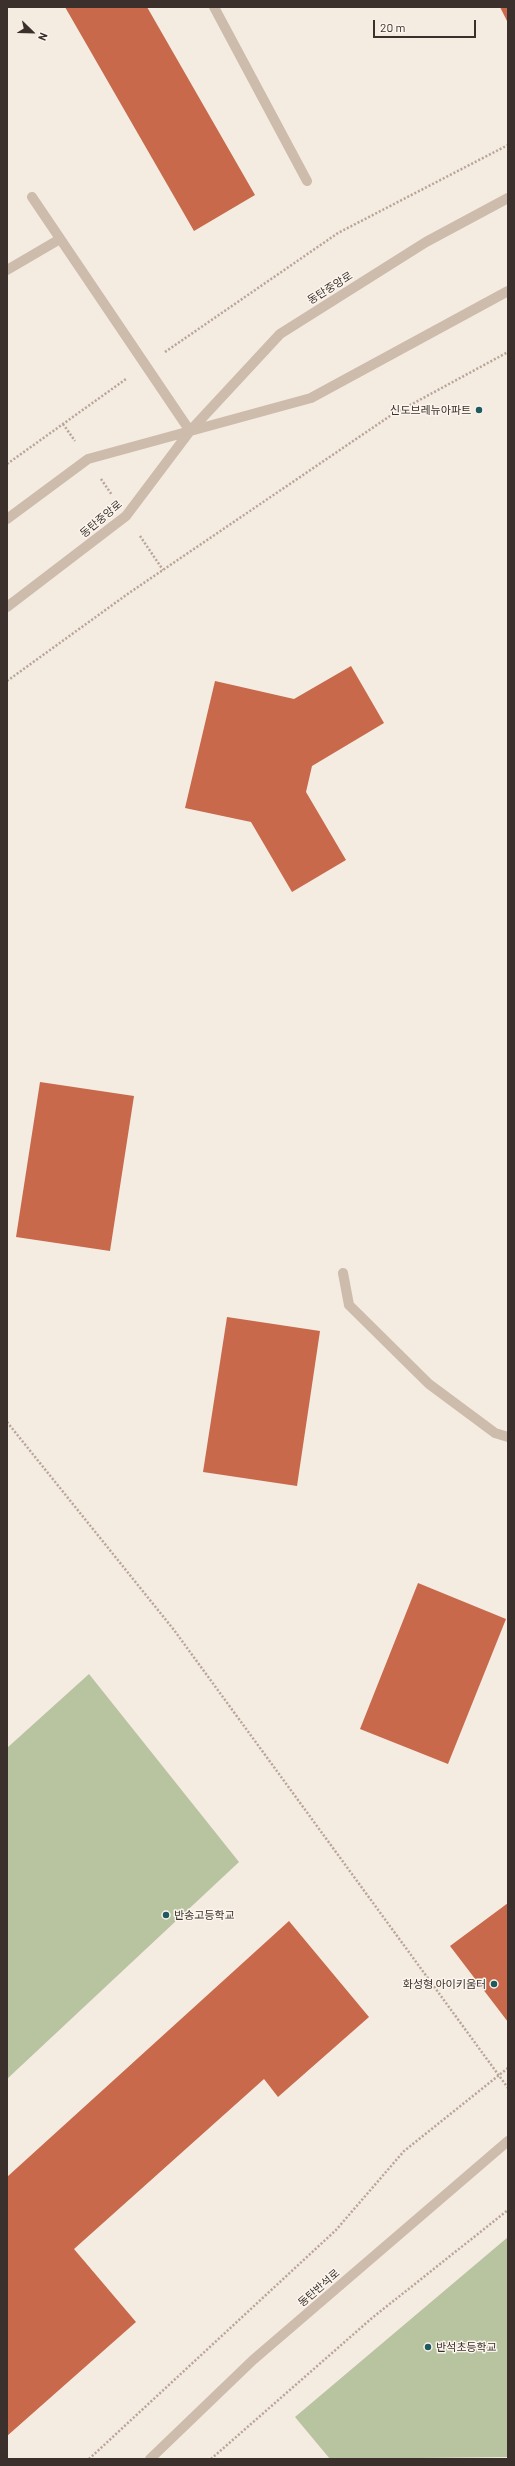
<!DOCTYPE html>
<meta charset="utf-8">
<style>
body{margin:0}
#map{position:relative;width:515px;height:2466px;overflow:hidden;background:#f4ebe1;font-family:Barlow,sans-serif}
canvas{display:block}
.frame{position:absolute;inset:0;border:8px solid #3b302b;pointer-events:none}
.north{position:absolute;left:12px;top:12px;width:40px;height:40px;-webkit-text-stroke:3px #fbf5ee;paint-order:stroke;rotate:113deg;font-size:11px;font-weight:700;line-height:16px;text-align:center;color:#3b302b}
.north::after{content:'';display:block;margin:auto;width:14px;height:18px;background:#3b302b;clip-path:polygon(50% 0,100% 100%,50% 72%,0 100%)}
.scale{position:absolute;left:373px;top:20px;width:103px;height:18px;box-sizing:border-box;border:2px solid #3b302b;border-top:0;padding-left:5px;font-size:12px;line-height:14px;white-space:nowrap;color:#3b302b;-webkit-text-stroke:3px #fbf5ee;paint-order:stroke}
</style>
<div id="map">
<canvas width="515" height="2466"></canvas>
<div class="frame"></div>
<div class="north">N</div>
<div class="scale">20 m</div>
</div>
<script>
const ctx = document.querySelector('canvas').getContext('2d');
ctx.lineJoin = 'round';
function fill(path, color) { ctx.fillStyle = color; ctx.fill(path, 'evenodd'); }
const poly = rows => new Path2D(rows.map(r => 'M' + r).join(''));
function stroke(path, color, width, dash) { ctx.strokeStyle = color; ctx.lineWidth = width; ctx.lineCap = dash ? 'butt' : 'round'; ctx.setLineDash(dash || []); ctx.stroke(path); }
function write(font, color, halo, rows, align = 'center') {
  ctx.font = font + ' Barlow,"Noto Sans KR",sans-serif'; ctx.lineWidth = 3; ctx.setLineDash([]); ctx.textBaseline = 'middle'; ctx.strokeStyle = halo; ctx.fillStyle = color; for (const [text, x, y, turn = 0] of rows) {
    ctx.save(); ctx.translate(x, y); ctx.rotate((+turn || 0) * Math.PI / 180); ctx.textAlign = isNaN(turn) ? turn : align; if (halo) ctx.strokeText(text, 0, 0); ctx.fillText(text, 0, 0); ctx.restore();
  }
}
fill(poly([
 [89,1674,239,1862,7,2079,7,1748],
 [508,2237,508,2457,330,2459,295,2417]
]), '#b8c4a0');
fill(poly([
 [65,7,147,7,255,195,194,231],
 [500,7,508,7,508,23],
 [351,666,384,723,312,766,306,792,346,860,292,892,251,822,185,808,215,681,294,699],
 [40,1082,134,1096,110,1251,16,1237],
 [227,1317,320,1331,297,1486,203,1472],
 [418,1583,506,1619,448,1764,360,1729],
 [508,1903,508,2022,450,1946],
 [289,1921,369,2017,278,2097,264,2079,74,2249,136,2322,7,2436,7,2177]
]), '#c8694b');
stroke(poly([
 [165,352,338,233,508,145],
 [63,424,75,441],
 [7,464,126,379],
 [101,479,112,495],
 [140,536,163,570],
 [7,681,129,593,390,416,508,352],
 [7,1422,174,1630,508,2088],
 [89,2459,336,2230,404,2151,508,2068],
 [211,2459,372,2318,508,2210]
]), '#b9a596', 2.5, [2, 2]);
stroke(poly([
 [214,7,307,181],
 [32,197,190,431],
 [7,270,60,239],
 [7,519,88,459,311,398,508,291],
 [7,607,126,516,190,431,280,334,426,242,508,198],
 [343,1273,349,1305,429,1384,495,1433,508,1437],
 [150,2459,253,2360,508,2141]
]), '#cdbbac', 10);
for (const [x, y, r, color] of [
 [479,410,4,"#1f5a5e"],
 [166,1915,4,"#1f5a5e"],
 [494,1984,4,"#1f5a5e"],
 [428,2347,4,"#1f5a5e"]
]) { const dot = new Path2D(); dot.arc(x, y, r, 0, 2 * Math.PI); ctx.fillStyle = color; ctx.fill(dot); stroke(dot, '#fbf5ee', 1.5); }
write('11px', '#3b302b', '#fbf5ee', [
 ["동탄중앙로",330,288,-32],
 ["동탄중앙로",101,519,-40],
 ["동탄반석로",319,2288,-41]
]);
write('11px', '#3b302b', '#fbf5ee', [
 ["신도브레뉴아파트",471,410],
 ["반송고등학교",174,1915,"left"],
 ["화성형 아이키움터",486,1984],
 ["반석초등학교",436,2347,"left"]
], 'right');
</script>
